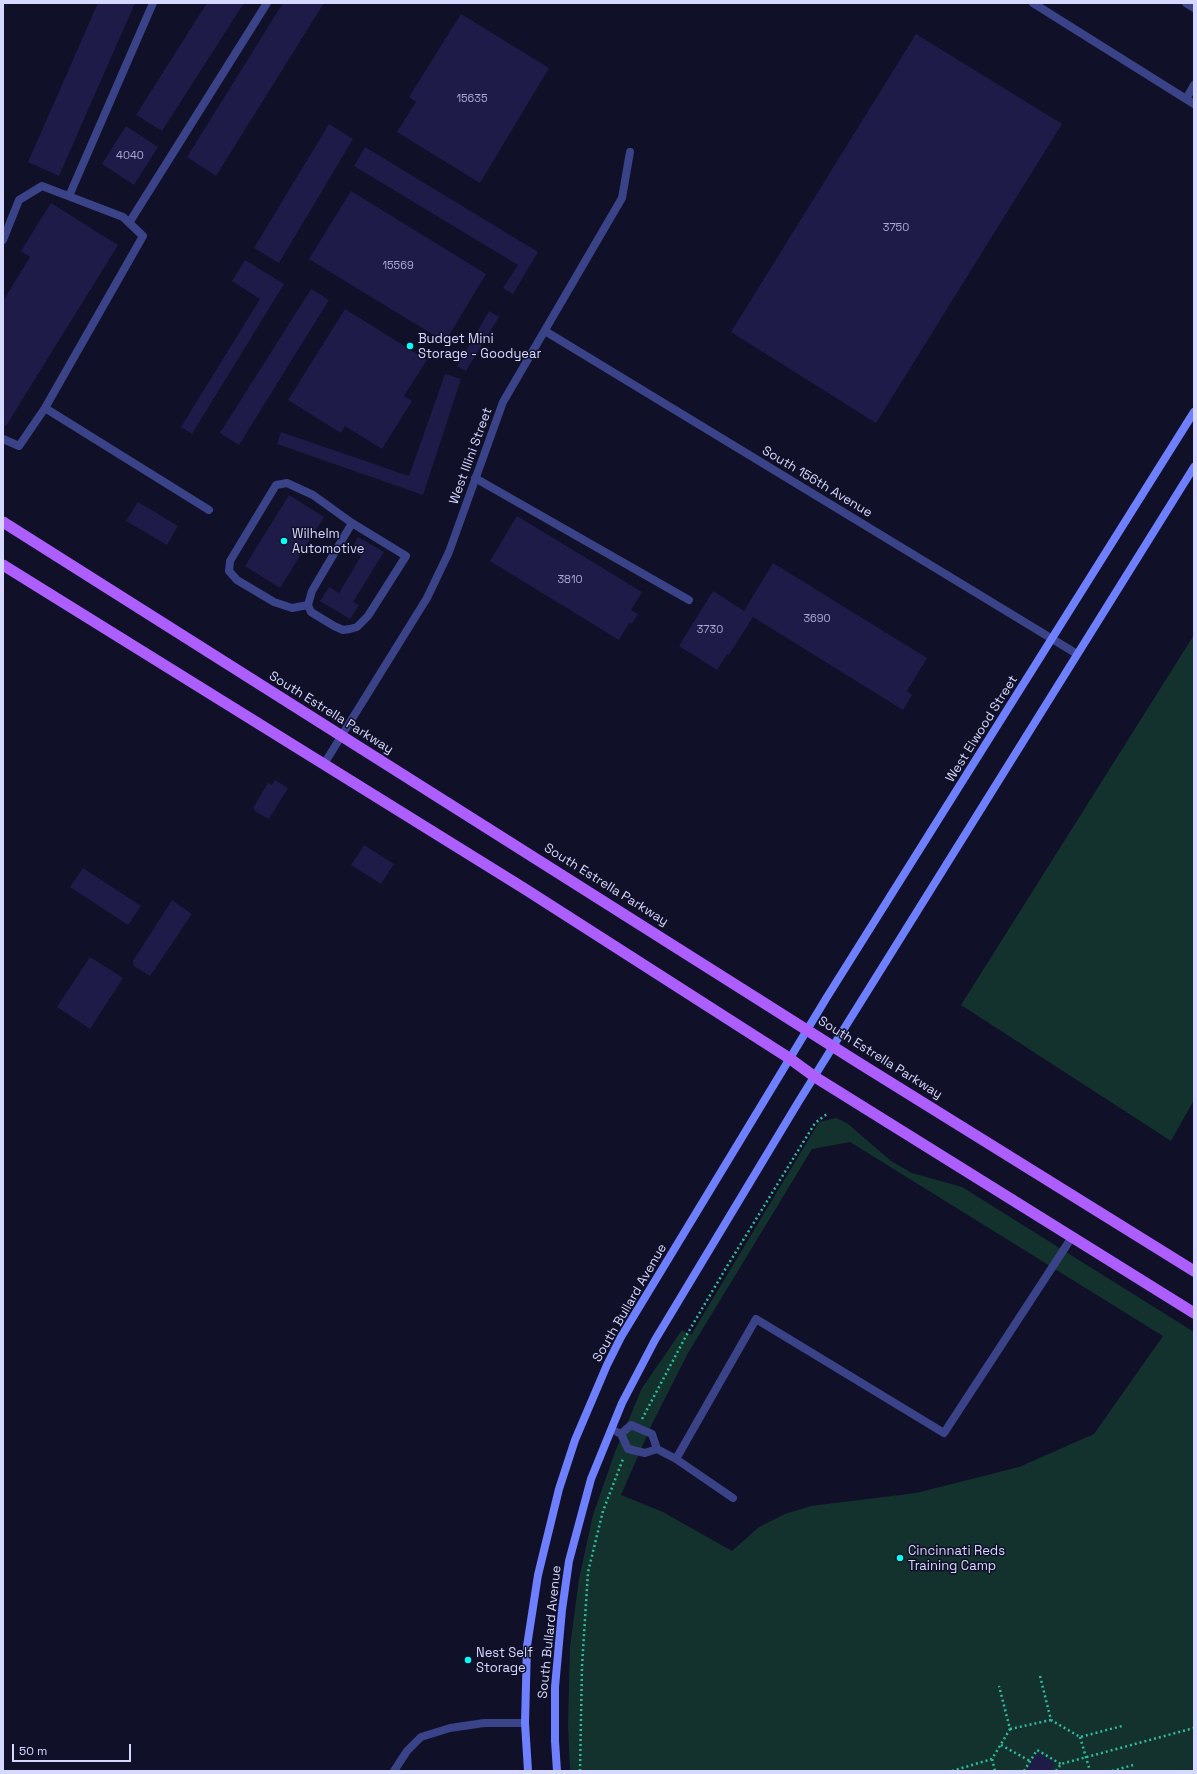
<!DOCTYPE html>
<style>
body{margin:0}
#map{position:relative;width:1197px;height:1774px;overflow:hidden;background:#101028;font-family:"Space Grotesk",sans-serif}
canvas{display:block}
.frame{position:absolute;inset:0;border:4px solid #d7d8ff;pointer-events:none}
.scale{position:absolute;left:12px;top:1744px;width:119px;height:18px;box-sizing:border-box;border:2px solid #d7d8ff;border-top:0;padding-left:5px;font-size:12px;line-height:14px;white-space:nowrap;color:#d7d8ff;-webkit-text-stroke:3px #101028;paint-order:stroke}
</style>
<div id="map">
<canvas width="1197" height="1774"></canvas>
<div class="frame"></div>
<div class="scale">50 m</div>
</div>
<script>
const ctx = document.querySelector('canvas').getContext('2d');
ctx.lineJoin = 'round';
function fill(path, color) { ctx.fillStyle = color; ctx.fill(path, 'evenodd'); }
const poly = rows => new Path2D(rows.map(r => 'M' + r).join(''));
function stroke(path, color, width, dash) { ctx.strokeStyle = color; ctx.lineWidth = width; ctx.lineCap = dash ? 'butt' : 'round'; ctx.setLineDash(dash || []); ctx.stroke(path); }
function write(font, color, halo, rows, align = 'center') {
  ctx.font = font + ' "Space Grotesk",sans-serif'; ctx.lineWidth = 3; ctx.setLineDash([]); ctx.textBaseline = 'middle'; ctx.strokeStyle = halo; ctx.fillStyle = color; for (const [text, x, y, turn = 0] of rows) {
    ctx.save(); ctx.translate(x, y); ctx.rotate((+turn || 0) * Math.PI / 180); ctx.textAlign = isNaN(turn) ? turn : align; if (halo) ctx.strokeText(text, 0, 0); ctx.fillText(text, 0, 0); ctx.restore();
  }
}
fill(poly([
 [1194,635,1194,1100,1171,1141,961,1005],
 [836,1118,847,1123,891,1161,912,1173,962,1187,1194,1332,1194,1771,570,1771,568,1725,570,1647,579,1579,593,1515,615,1452,642,1388,682,1330,691,1335,819,1122],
 [850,1142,1163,1336,1094,1434,1019,1467,916,1493,811,1506,785,1514,759,1527,732,1551,663,1512,621,1495,652,1424,688,1353,812,1149]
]), '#13322d');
fill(poly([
 [98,3,135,3,59,176,28,162],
 [207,3,244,3,162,131,136,115],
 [283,3,324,3,216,176,187,157],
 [461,14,549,68,480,183,397,132,416,102,409,97],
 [916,34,1062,124,876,423,731,332],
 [329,124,353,139,279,263,254,248],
 [126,126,158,147,134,185,102,164],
 [365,147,538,252,513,294,503,288,518,265,354,166],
 [351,191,486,274,445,342,309,259],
 [51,203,118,245,6,426,3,425,3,301,30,257,21,251],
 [245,260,284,284,192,434,181,427,260,299,232,281],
 [311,289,329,300,239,445,220,433],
 [345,309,427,360,404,396,412,401,382,449,345,426,341,433,288,400],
 [489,311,499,317,466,371,457,366],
 [445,374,461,379,423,495,277,444,281,432,409,476],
 [289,495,324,517,280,588,245,566],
 [138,502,178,526,167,545,126,521],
 [517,516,642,592,631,610,638,614,632,624,629,623,619,640,490,561],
 [358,537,384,552,353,602,359,605,350,619,320,601,329,587,339,593,361,556,351,550],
 [773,563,927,658,907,691,912,695,903,710,753,617,729,655,727,654,717,670,679,646,713,591,744,611],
 [275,780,288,788,269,819,256,812,253,808,268,783,272,785],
 [364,845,394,864,381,884,351,865],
 [83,868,141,906,128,925,70,887],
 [172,900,192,914,150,976,134,966,133,961],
 [90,957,123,978,90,1029,57,1007],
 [1037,1752,1055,1763,1051,1771,1026,1771]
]), '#1e1b49');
stroke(poly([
 [642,1419,686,1336,726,1268,815,1123,827,1114],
 [1040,1676,1051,1720,1080,1737,1122,1726],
 [1010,1729,1051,1720],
 [1080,1737,1090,1771],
 [1001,1745,1030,1761],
 [992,1759,995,1771],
 [580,1771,582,1666,588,1572,603,1511,623,1459],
 [952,1771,992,1759,1010,1729,999,1686],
 [1024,1771,1037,1750,1061,1764],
 [1056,1771,1061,1764,1194,1728],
 [1112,1771,1133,1765]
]), '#2fbb9f', 2.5, [2, 3]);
stroke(poly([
 [1033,3,1186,99],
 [1186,3,1194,8],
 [1194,85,1186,99,1194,104],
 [69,196,153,3],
 [129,223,267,3],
 [3,240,19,200,42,186,123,217,143,236,45,408,19,446,3,439],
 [45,408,209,510],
 [475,478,689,600],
 [308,605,292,608,274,602,237,580,229,571,230,561,276,485,287,483,313,495,352,523,406,556,368,616,357,627,350,629,343,630,334,626,311,612,308,605,312,591,352,523],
 [617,1432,621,1434,628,1449,645,1453,657,1449],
 [621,1434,631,1425,652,1434,657,1449,676,1459],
 [733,1498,676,1459,756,1319,944,1433,1072,1237],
 [394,1771,407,1751,421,1737,450,1728,484,1723,525,1723]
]), '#3a4288', 8);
stroke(poly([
 [545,331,1077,654],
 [324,764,427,598,449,552,503,402,622,198,630,152]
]), '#3a4288', 8);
stroke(poly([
 [528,1771,525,1723,527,1646,538,1575,559,1489,575,1440,607,1365,621,1337,827,997,1194,412],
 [557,1771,555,1741,555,1687,562,1610,569,1561,591,1479,622,1403,655,1340,799,1101,1194,467]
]), '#6e7fff', 8);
stroke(poly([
 [3,522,859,1063,1194,1271],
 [3,565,525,889,789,1058,815,1077,1194,1313]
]), '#ac5eff', 11);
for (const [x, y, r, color] of [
 [410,346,4,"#03fff5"],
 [284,541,4,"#03fff5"],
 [900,1558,4,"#03fff5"],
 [468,1660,4,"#03fff5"]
]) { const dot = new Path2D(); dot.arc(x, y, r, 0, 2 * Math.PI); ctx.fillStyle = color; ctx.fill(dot); stroke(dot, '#101028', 1.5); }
write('11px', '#a9a9d2', null, [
 ["15635",472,99],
 ["4040",130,156],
 ["3750",896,228],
 ["15569",398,266],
 ["3810",570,580],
 ["3690",817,619],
 ["3730",710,630]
]);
write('13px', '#d7d8ff', '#101028', [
 ["Budget Mini",418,339],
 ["Storage - Goodyear",418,354],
 ["Wilhelm",292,534],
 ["Automotive",292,549],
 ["Cincinnati Reds",908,1551],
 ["Training Camp",908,1566],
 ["Nest Self",476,1653],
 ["Storage",476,1668]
], 'left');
write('13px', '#d7d8ff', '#101028', [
 ["West Illini Street",471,456,-70],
 ["South 156th Avenue",817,482,31],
 ["South Estrella Parkway",331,713,32],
 ["West Elwood Street",982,729,-58],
 ["South Estrella Parkway",606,885,32],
 ["South Estrella Parkway",880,1058,32],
 ["South Bullard Avenue",630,1303,-60],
 ["South Bullard Avenue",550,1632,-84]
]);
</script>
